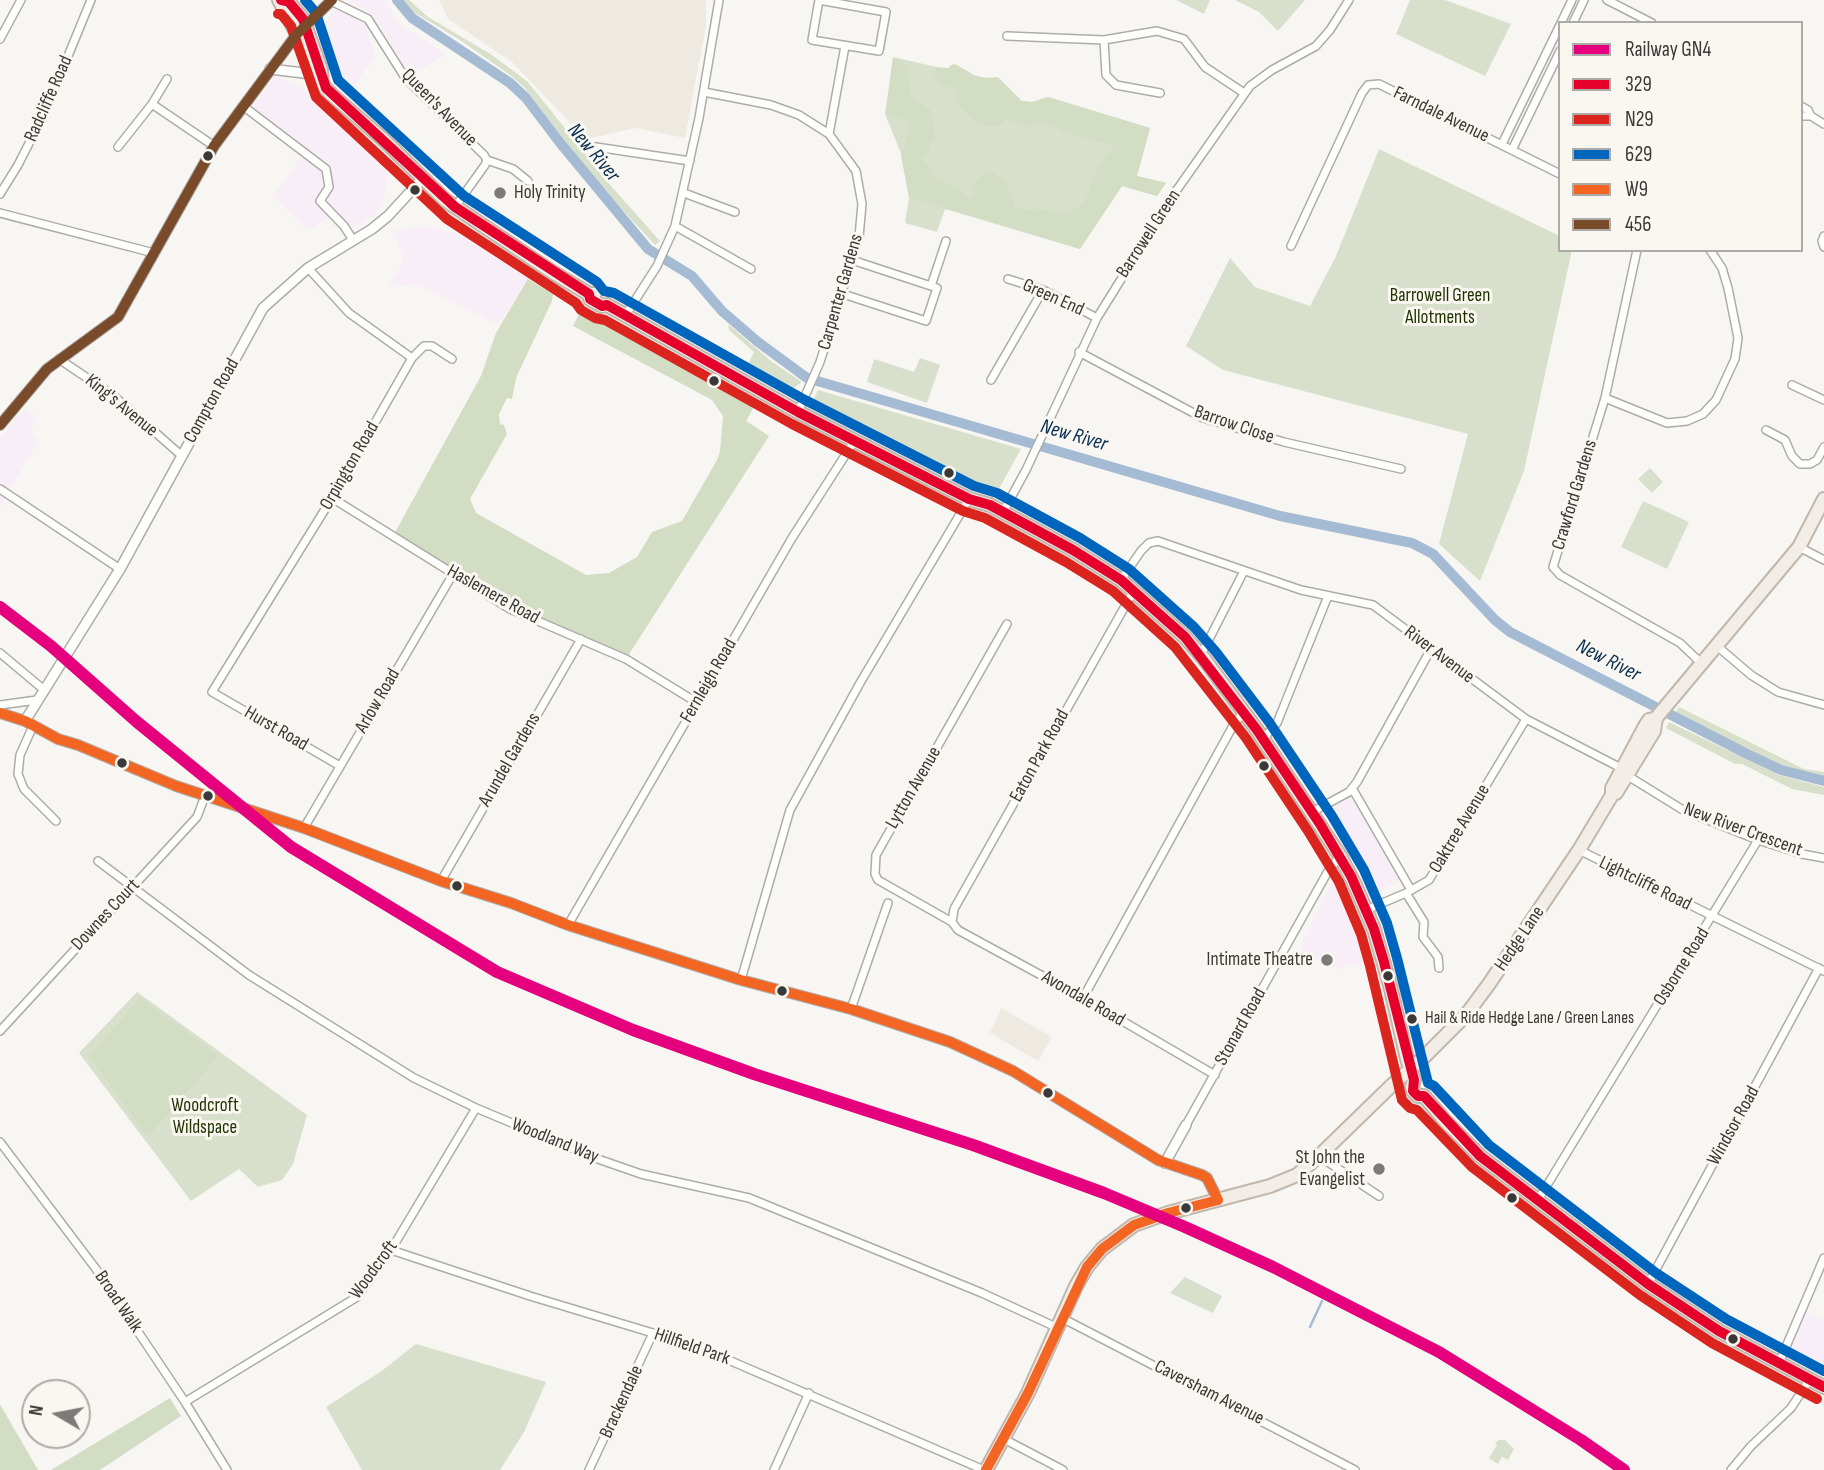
<!DOCTYPE html>
<style>
body{margin:0}
#map{position:relative;width:1824px;height:1470px;overflow:hidden;background:#f8f6f3;font-family:"Sofia Sans Condensed",sans-serif}
canvas{display:block}
.legend{position:absolute;left:1558px;top:21px;width:245px;height:231px;box-sizing:border-box;background:#faf7f1;border:2px solid #adaba7;margin:0;padding:9px 12px;list-style:none;font-size:21px;color:#3a3937}
.legend li{display:flex;align-items:center;gap:14px;height:35px}
.legend b{width:35px;border:2px solid #adaba7}
.north{position:absolute;left:21px;top:1379px;width:70px;height:70px;box-sizing:border-box;background:#faf7f1;border:2px solid #adaba7;border-radius:50%;rotate:280deg;font-size:19px;font-weight:700;line-height:28px;text-align:center;color:#3a3937}
.north::after{content:'';display:block;margin:auto;width:24px;height:32px;background:#7c7b79;clip-path:polygon(50% 0,100% 100%,50% 72%,0 100%)}
</style>
<div id="map">
<canvas width="1824" height="1470"></canvas>
<ul class="legend">
<li><b style="height:9px;background:#e5007d"></b>Railway GN4</li>
<li><b style="height:9px;background:#e4002b"></b>329</li>
<li><b style="height:9px;background:#dc241f"></b>N29</li>
<li><b style="height:9px;background:#0065bd"></b>629</li>
<li><b style="height:9px;background:#f26522"></b>W9</li>
<li><b style="height:9px;background:#7a4b2a"></b>456</li>
</ul>
<div class="north">N</div>
</div>
<script>
const ctx = document.querySelector('canvas').getContext('2d');
ctx.lineJoin = 'round';
function fill(path, color) { ctx.fillStyle = color; ctx.fill(path, 'evenodd'); }
const poly = rows => new Path2D(rows.map(r => 'M' + r).join(''));
function stroke(path, color, width, dash) { ctx.strokeStyle = color; ctx.lineWidth = width; ctx.lineCap = dash ? 'butt' : 'round'; ctx.setLineDash(dash || []); ctx.stroke(path); }
function write(font, color, halo, rows, align = 'center') {
  ctx.font = font + ' "Sofia Sans Condensed",sans-serif'; ctx.lineWidth = 6; ctx.setLineDash([]); ctx.textBaseline = 'middle'; ctx.strokeStyle = halo; ctx.fillStyle = color; for (const [text, x, y, turn = 0] of rows) {
    ctx.save(); ctx.translate(x, y); ctx.rotate((+turn || 0) * Math.PI / 180); ctx.textAlign = isNaN(turn) ? turn : align; if (halo) ctx.strokeText(text, 0, 0); ctx.fillText(text, 0, 0); ctx.restore();
  }
}
fill(poly([
 [349,0,386,0,396,21,446,54,411,76,374,16],
 [335,6,365,24,375,56,349,93,330,71,321,39,324,26],
 [275,76,299,86,380,152,387,175,385,194,376,215,344,234,331,216,309,230,273,196,306,150,251,108],
 [422,226,467,236,533,274,498,325,419,285,388,286,399,269,403,256,392,230],
 [24,409,36,416,30,427,35,430,32,435,38,438,37,444,0,506,0,438],
 [1351,797,1402,879,1379,892,1331,811],
 [1335,879,1352,918,1366,962,1337,969,1300,950,1323,899],
 [1806,1312,1824,1321,1824,1375,1787,1356]
]), '#f8eef7');
fill(poly([
 [439,0,706,0,706,25,685,138,636,128,586,139,512,62,448,19],
 [1001,1008,1052,1037,1038,1061,990,1033]
]), '#eee9e1');
fill(poly([
 [403,0,409,0,428,17,492,55,528,82,611,186,660,241,655,245,593,178,525,88,510,75,460,40,412,11],
 [1176,0,1210,0,1204,14],
 [1235,0,1305,0,1278,31,1259,12],
 [1410,0,1445,0,1511,24,1485,76,1396,34],
 [893,57,937,67,1022,101,1032,102,1048,97,1150,128,1137,176,1166,183,1157,196,1122,186,1080,249,945,209,937,232,905,223,909,198,902,156,885,114],
 [1379,149,1560,236,1560,250,1572,250,1524,471,1480,581,1439,544,1468,434,1223,370,1186,346,1230,258,1255,287,1310,306,1336,256],
 [728,324,771,361,802,382,792,389,748,364,754,352,729,330],
 [920,358,940,365,927,403,867,382,874,359,914,372],
 [818,390,1021,449,995,496,812,403],
 [1650,468,1663,482,1652,493,1638,479],
 [1643,501,1689,522,1667,569,1621,547],
 [1679,707,1804,769,1824,772,1824,777,1787,769,1771,763,1676,712],
 [1669,722,1779,775,1824,787,1824,795,1792,789,1742,764,1735,764,1666,728],
 [137,992,307,1115,293,1164,282,1180,258,1187,239,1169,191,1201,79,1053],
 [1185,1277,1222,1296,1213,1313,1170,1293],
 [416,1344,546,1382,524,1432,500,1470,362,1470,326,1407,383,1370],
 [1499,1440,1505,1440,1514,1449,1508,1460,1502,1457,1498,1464,1489,1458,1497,1445,1495,1443]
]), '#d8e0cc');
fill(poly([
 [893,57,907,66,911,98,930,109,932,114,935,137,922,160,929,167,934,178,961,190,969,199,973,197,972,188,980,176,991,171,1003,179,1016,207,1024,210,1046,209,1064,214,1075,209,1085,200,1098,169,1114,145,1063,132,1053,126,1039,122,1027,128,1006,118,999,126,983,126,974,122,957,103,956,99,958,90,942,85,934,80,937,67,948,68,953,64,957,65,974,75,986,78,998,77,1022,101,1032,102,1048,97,1150,128,1137,176,1166,183,1157,196,1122,186,1080,249,909,197,901,156,911,122,886,115],
 [528,279,553,294,552,301,516,378,512,399,507,398,499,414,500,424,504,425,507,434,470,499,476,513,586,575,609,573,637,557,652,532,682,521,717,460,720,451,723,416,712,400,573,326,582,308,756,403,746,421,769,436,626,659,475,587,393,536,481,376,496,333],
 [140,998,218,1056,148,1137,89,1056],
 [170,1398,181,1416,100,1470,51,1470],
 [0,1405,1,1406,38,1470,0,1470]
]), '#d2ddc4');
stroke(poly([
 [1310,1327,1322,1301]
]), '#a4bbd3', 2.5);
stroke(poly([
 [397,0,412,18,510,83,526,98,561,144,648,249,692,276,722,311,758,342,807,378,1280,516,1412,543,1433,554,1495,620,1510,632,1747,754,1781,770,1824,781]
]), '#a4bbd3', 10);
const minor = poly([
 [819,0,886,12,879,51,812,40,819,0],
 [1607,0,1652,23],
 [331,1,368,19,406,79,484,155,487,160,485,165,455,207],
 [1561,23,1572,0],
 [1573,23,1584,0],
 [1007,36,1104,40,1157,31,1184,39,1205,67,1244,93],
 [0,39,21,0],
 [1104,40,1106,75,1116,85,1160,93],
 [704,92,771,105,799,115,829,134,856,171,862,204,859,237,820,362,798,412],
 [152,104,214,146],
 [243,106,326,169,329,187,320,201,344,226,353,240],
 [1801,106,1808,110,1811,116,1801,116],
 [1811,116,1824,124],
 [829,134,845,46],
 [1502,144,1560,25],
 [118,147,152,104,167,79],
 [596,147,690,161],
 [1512,150,1560,51],
 [487,160,513,169,528,181],
 [684,193,735,212],
 [0,194,18,165,45,112,91,0],
 [0,213,154,253],
 [675,226,751,269],
 [1824,236,1822,241,1824,247],
 [1291,246,1362,93,1368,85,1379,84,1560,174],
 [1637,250,1605,398,1553,567,1560,575,1680,643,1701,663],
 [308,268,349,313,412,358,332,498,212,692,340,766],
 [1008,279,1043,290,1097,318],
 [931,286,946,241],
 [843,294,926,321,937,288,852,260],
 [625,316,657,266,675,226,699,118,719,0],
 [1079,352,1203,418,1284,442,1401,469],
 [412,358,424,346,432,346,452,359],
 [59,359,114,396,182,456],
 [991,380,1043,290],
 [1792,385,1824,400],
 [1605,398,1667,423,1687,421,1703,414,1716,400,1735,359,1738,338,1728,288,1722,268,1710,250],
 [1766,430,1785,440,1792,456,1800,464,1810,464,1817,460,1824,447],
 [0,489,120,569],
 [332,498,510,609,626,659,696,702],
 [1003,512,1026,470,1097,318,1174,194,1250,86,1272,70,1316,46,1330,30,1349,0],
 [1799,547,1824,560],
 [1121,580,1141,551,1149,543,1158,541,1301,590,1373,605,1526,719,1621,768],
 [1007,624,876,855,875,874,878,880,952,922,958,930,1083,998,1215,1075],
 [1717,646,1751,675,1778,692,1824,705],
 [0,653,43,689],
 [1201,655,1244,571],
 [0,705,37,700],
 [33,726,20,755,18,774,24,789,56,821],
 [1263,739,1277,723,1328,596],
 [1628,776,1683,810,1758,840,1802,854,1824,858],
 [1352,788,1411,890],
 [1312,812,1349,792,1357,782,1431,649],
 [304,828,453,574],
 [1579,850,1824,971],
 [98,861,249,975,414,1078,476,1108,595,1158,641,1174,749,1198,982,1293,1058,1328],
 [441,881,581,639],
 [1406,893,1424,922,1423,937,1438,957,1439,968],
 [1366,910,1406,893,1429,880,1526,719],
 [952,922,954,909,1133,592],
 [568,925,792,538,855,440],
 [741,980,790,810,860,683,969,499],
 [1083,998,1234,724,1244,712],
 [851,1009,888,903],
 [0,1031,197,817,205,796],
 [1186,1125,1327,873,1340,856],
 [0,1142,96,1269,185,1402,227,1470],
 [1319,1156,1379,1196],
 [1538,1200,1758,840],
 [391,1250,530,1296,696,1346,984,1470],
 [1648,1284,1819,968],
 [1062,1318,1355,1470],
 [1779,1363,1824,1258],
 [185,1402,357,1297,391,1250,476,1108],
 [1004,1439,1063,1470],
 [589,1470,653,1333],
 [774,1470,809,1393],
 [1731,1470,1751,1446,1791,1408,1810,1379]
]);
const tertiary = poly([
 [270,69,312,74],
 [0,425,47,369,118,317,214,146,297,34,332,0],
 [0,713,25,721,58,739,78,745,176,786,304,828,441,881,511,903,568,925,741,980,851,1009,950,1042,1013,1071,1158,1160,1202,1175,1207,1178,1218,1200],
 [25,721,120,569,263,308,308,268,372,229,388,216,422,179],
 [1165,1163,1186,1125]
]);
const primary = poly([
 [279,0,297,34,312,74,332,95,384,140,445,200,552,272,589,294,595,294],
 [281,0,289,2,303,19,321,70,322,83],
 [589,294,590,299,602,306,607,305,798,412,969,499,990,505,1073,550,1121,580,1185,637,1205,660,1257,730,1340,856,1355,885,1374,929,1390,985,1407,1059,1414,1080,1412,1087,1413,1091,1418,1096,1424,1096,1445,1121,1480,1156,1648,1284,1719,1331,1824,1387],
 [1616,793,1654,731,1656,718,1799,547,1824,499],
 [986,1470,1028,1393,1076,1286,1087,1267,1102,1249,1134,1225,1168,1213,1270,1186,1297,1175,1319,1156,1392,1085,1422,1059,1466,1015,1489,984,1579,850,1612,795,1612,788,1645,726,1649,720,1655,719]
]);
stroke(minor, '#adaca9', 10);
stroke(tertiary, '#adaca9', 12);
stroke(primary, '#c2b7ad', 16);
stroke(minor, '#fefefd', 7);
stroke(tertiary, '#fefefd', 9);
stroke(primary, '#f3ede7', 12);
stroke(poly([
 [281,0,289,2,303,19,326,88,455,207,589,294,590,299,602,306,607,305,798,412,969,499,990,505,1073,550,1121,580,1185,637,1257,730,1320,824,1351,876,1374,929,1384,962,1414,1080,1413,1091,1418,1096,1424,1096,1480,1156,1648,1284,1719,1331,1824,1387]
]), '#e4002b', 10);
stroke(poly([
 [278,14,281,14,291,26,316,97,447,219,576,303,581,310,595,318,605,320,792,424,963,511,985,518,1066,562,1113,591,1175,647,1246,738,1308,831,1339,882,1361,934,1370,966,1402,1100,1410,1108,1417,1110,1472,1167,1640,1295,1712,1343,1817,1399]
]), '#dc241f', 10);
stroke(poly([
 [305,0,316,13,338,80,464,196,597,282,604,291,614,293,805,400,974,486,997,493,1080,538,1129,569,1194,627,1216,652,1269,722,1332,816,1364,870,1387,923,1397,958,1428,1083,1434,1086,1489,1145,1656,1273,1726,1319,1824,1371]
]), '#0065bd', 10);
stroke(poly([
 [0,713,25,721,58,739,78,745,176,786,304,828,441,881,511,903,568,925,741,980,851,1009,950,1042,1013,1071,1158,1160,1202,1175,1207,1178,1218,1200],
 [986,1470,1028,1393,1087,1267,1102,1249,1134,1225,1168,1213,1218,1200]
]), '#f26522', 10);
stroke(poly([
 [0,425,47,369,118,317,214,146,297,34,332,0]
]), '#7a4b2a', 10);
stroke(poly([
 [0,607,51,646,137,722,291,847,497,972,633,1030,754,1074,973,1145,1104,1193,1185,1227,1273,1267,1439,1352,1581,1440,1624,1470]
]), '#e5007d', 12);
for (const [x, y, r, color] of [
 [208,156,6,"#3a3937"],
 [415,190,6,"#3a3937"],
 [500,193,7,"#7c7b79"],
 [714,381,6,"#3a3937"],
 [949,473,6,"#3a3937"],
 [122,763,6,"#3a3937"],
 [1264,766,6,"#3a3937"],
 [208,796,6,"#3a3937"],
 [457,886,6,"#3a3937"],
 [1327,960,7,"#7c7b79"],
 [1388,976,6,"#3a3937"],
 [782,991,6,"#3a3937"],
 [1412,1019,6,"#3a3937"],
 [1048,1093,6,"#3a3937"],
 [1379,1169,7,"#7c7b79"],
 [1512,1198,6,"#3a3937"],
 [1186,1208,6,"#3a3937"],
 [1733,1339,6,"#3a3937"]
]) { const dot = new Path2D(); dot.arc(x, y, r, 0, 2 * Math.PI); ctx.fillStyle = color; ctx.fill(dot); stroke(dot, '#faf7f1', 2.5); }
write('17px', '#3a3937', '#faf7f1', [
 ["Hail & Ride Hedge Lane / Green Lanes",1425,1019]
], 'left');
write('19px', '#3a3937', '#faf7f1', [
 ["Radcliffe Road",49,99,-66],
 ["Queen's Avenue",439,108,46],
 ["Farndale Avenue",1441,115,26],
 ["Barrowell Green",1149,234,-57],
 ["Carpenter Gardens",841,292,-74],
 ["Green End",1053,298,24],
 ["Compton Road",212,401,-61],
 ["King's Avenue",121,406,39],
 ["Barrow Close",1234,425,19],
 ["Orpington Road",350,466,-60],
 ["Crawford Gardens",1575,495,-73],
 ["Haslemere Road",493,595,29],
 ["River Avenue",1439,655,37],
 ["Fernleigh Road",709,681,-60],
 ["Arlow Road",378,701,-60],
 ["Hurst Road",276,729,30],
 ["Eaton Park Road",1040,756,-61],
 ["Arundel Gardens",510,760,-60],
 ["Lytton Avenue",914,788,-60],
 ["Oaktree Avenue",1460,829,-59],
 ["New River Crescent",1743,830,20],
 ["Lightcliffe Road",1645,884,26],
 ["Downes Court",106,915,-47],
 ["Hedge Lane",1520,939,-56],
 ["Osborne Road",1682,967,-58],
 ["Avondale Road",1083,999,30],
 ["Stonard Road",1241,1027,-61],
 ["Windsor Road",1734,1126,-61],
 ["Woodland Way",555,1141,22],
 ["Woodcroft",374,1270,-54],
 ["Broad Walk",118,1302,56],
 ["Hillfield Park",692,1347,19],
 ["Caversham Avenue",1209,1393,27],
 ["Brackendale",622,1402,-65]
]);
write('19px', '#3a3937', '#faf7f1', [
 ["Holy Trinity",514,193,"left"],
 ["Intimate Theatre",1313,960],
 ["St John the",1365,1158],
 ["Evangelist",1365,1180]
], 'right');
write('19px', '#1e3100', '#faf7f1', [
 ["Barrowell Green",1440,296],
 ["Allotments",1440,318],
 ["Woodcroft",205,1106],
 ["Wildspace",205,1128]
]);
write('italic 21px', '#0a3053', '#faf7f1', [
 ["New River",593,153,50],
 ["New River",1074,436,16],
 ["New River",1608,661,27]
]);
</script>
